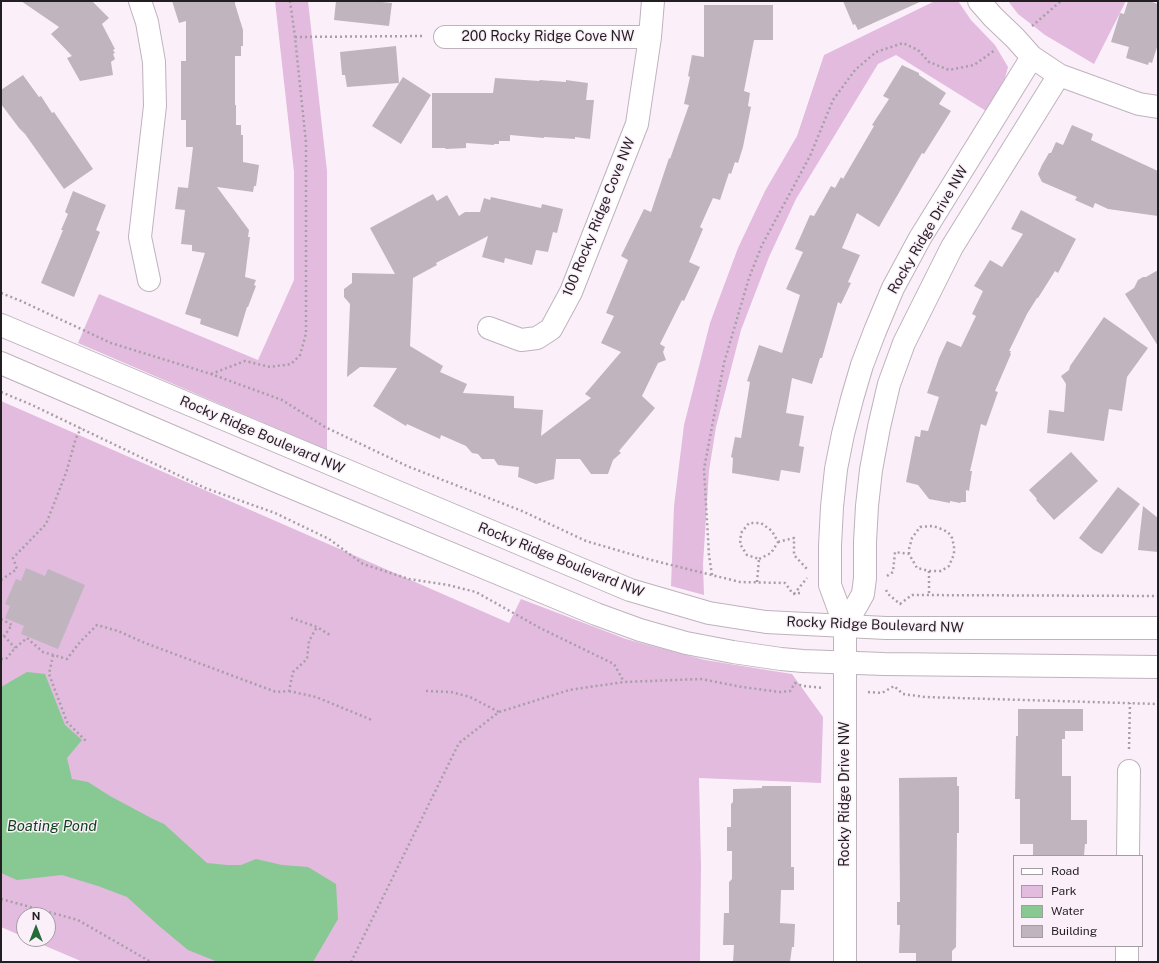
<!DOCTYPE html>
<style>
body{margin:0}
#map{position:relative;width:1159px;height:963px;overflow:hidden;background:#fbf0fa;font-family:"Public Sans",sans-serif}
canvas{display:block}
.frame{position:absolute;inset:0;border:2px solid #221e21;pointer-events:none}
.legend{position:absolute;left:1013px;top:855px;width:130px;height:92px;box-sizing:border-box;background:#fbf0fa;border:1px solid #a49ca3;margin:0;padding:5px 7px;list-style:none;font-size:12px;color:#221e21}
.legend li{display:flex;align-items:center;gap:8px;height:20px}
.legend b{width:20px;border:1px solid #a49ca3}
.north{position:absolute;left:16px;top:907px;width:40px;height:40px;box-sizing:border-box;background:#fbf0fa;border:1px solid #a49ca3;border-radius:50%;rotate:0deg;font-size:11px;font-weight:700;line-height:16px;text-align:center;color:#221e21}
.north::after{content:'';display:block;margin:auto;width:14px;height:18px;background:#266b37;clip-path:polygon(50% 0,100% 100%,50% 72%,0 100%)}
</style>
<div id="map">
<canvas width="1159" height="963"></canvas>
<div class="frame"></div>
<ul class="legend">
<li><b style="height:5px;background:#fff"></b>Road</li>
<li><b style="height:11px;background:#e2bbdf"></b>Park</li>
<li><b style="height:11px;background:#88c892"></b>Water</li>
<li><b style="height:11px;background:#c0b5bf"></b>Building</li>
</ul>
<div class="north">N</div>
</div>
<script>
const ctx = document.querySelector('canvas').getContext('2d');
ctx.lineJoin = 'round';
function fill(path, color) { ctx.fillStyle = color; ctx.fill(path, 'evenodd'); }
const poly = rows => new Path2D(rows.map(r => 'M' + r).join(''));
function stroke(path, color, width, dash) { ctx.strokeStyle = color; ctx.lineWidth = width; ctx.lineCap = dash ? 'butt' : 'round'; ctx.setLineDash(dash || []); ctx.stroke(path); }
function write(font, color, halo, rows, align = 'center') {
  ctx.font = font + ' "Public Sans",sans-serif'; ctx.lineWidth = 3; ctx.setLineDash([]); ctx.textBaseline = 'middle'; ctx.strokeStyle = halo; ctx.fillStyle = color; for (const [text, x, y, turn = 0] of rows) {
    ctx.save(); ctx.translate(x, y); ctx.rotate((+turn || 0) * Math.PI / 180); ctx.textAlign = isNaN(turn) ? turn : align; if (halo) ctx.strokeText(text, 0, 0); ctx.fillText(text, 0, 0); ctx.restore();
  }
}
fill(poly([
 [275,1,308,1,327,171,327,450,78,343,99,294,258,360,294,280,294,172],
 [935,1,958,1,971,20,995,45,1008,67,1005,78,986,111,896,55,878,64,796,199,769,257,741,330,716,427,709,471,703,564,704,595,671,586,674,506,684,425,710,323,738,248,765,191,797,136,824,55],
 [1008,1,1126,1,1094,64,1045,35,1018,14],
 [1,401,509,623,521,599,626,639,705,660,792,674,823,717,821,783,699,778,701,865,700,962,83,962,29,939,48,939,48,915,24,915,24,937,1,927]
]), '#e2bbdf');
fill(poly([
 [27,672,45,674,65,725,82,740,67,758,72,779,88,782,110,796,151,818,164,824,207,863,227,865,241,865,256,859,282,865,308,867,336,884,338,919,313,962,218,962,188,950,158,925,127,897,98,886,62,875,17,880,1,873,1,687]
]), '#88c892');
fill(poly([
 [21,1,92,1,109,18,102,24,115,49,113,50,115,53,113,54,115,59,111,62,113,75,80,81,67,58,72,56,51,34,59,27],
 [172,1,235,1,235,4,243,30,243,46,241,46,241,56,235,56,235,105,236,105,236,125,241,125,241,135,243,135,243,162,259,165,256,186,254,186,253,192,217,187,249,230,248,237,250,237,245,277,256,280,254,285,256,286,248,307,247,307,238,337,200,324,201,319,185,314,205,253,192,251,192,245,181,244,185,210,175,209,178,187,188,188,193,147,186,147,186,120,181,120,181,61,186,61,186,21,179,23],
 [336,1,371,1,392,3,389,26,334,20],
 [843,1,922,1,858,30,855,24,853,25],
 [1128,1,1149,1,1158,4,1158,44,1152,63,1149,62,1148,65,1126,58,1129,47,1111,42,1120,13,1124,14],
 [704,5,773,5,773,40,754,40,744,91,750,93,748,106,751,107,743,147,738,163,735,162,731,174,729,173,720,200,713,198,700,227,703,229,689,262,700,267,684,301,682,300,660,344,665,347,663,352,666,360,658,363,642,396,655,408,619,451,621,453,613,460,608,474,591,474,580,459,556,459,554,479,536,484,518,477,519,467,498,465,494,459,482,459,478,454,472,453,466,446,441,435,440,439,407,424,406,426,373,406,397,368,360,367,347,377,350,304,344,297,344,289,352,283,352,273,395,274,370,228,433,194,437,201,447,195,459,216,465,212,480,212,484,198,490,200,491,197,541,208,542,204,563,209,557,233,553,232,548,252,536,250,532,265,505,258,504,263,482,257,488,236,436,263,437,265,413,278,410,346,443,366,440,372,467,384,463,393,514,396,514,408,543,410,541,436,591,398,585,394,621,352,601,343,614,316,606,313,628,260,621,256,644,209,651,212,669,158,670,159,689,105,684,104,690,77,688,76,692,55,704,57],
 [396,46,399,83,347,87,345,75,342,75,340,52],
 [902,65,919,73,919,75,946,93,939,104,951,111,924,154,922,153,879,227,857,213,842,248,860,255,848,282,851,283,841,304,838,302,822,358,820,358,812,384,792,378,786,413,804,416,799,446,804,447,800,473,781,470,779,481,732,473,733,458,731,457,735,437,741,438,750,382,747,381,759,345,782,353,800,295,786,289,803,252,795,249,810,215,814,216,831,186,835,188,841,177,843,179,874,126,872,125,889,99,883,96],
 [23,75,39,97,41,96,52,113,54,112,93,169,64,189,25,134,19,128,1,104,1,90],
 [403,77,431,95,401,144,372,126],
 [495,78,539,81,540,80,566,82,566,80,588,83,586,100,594,100,590,139,575,137,575,139,544,137,544,138,510,135,510,141,499,141,499,144,494,144,494,145,466,143,466,148,446,149,445,148,432,148,432,93,493,93],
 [1072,125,1093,134,1091,140,1158,171,1158,216,1108,209,1095,203,1093,208,1075,200,1077,197,1042,182,1038,174,1042,165,1049,153,1051,153,1056,142,1063,145],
 [73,191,106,205,96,230,100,232,74,297,41,283,63,230,61,230,68,214,65,212],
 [1021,210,1076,239,1058,273,1055,271,1038,298,1037,298,1027,314,1009,351,1011,351,1010,353,1011,354,995,391,998,392,986,426,981,424,970,471,972,471,969,491,966,490,966,502,961,502,960,503,950,501,950,503,929,499,918,485,906,482,915,436,920,437,921,430,928,431,939,397,927,393,939,358,947,341,961,347,976,316,972,314,983,291,974,286,990,260,1002,267,1023,234,1011,229],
 [1158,270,1158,346,1125,294,1134,288,1138,280,1143,277,1146,277],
 [1104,317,1148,348,1127,377,1122,411,1109,409,1104,441,1047,433,1049,410,1064,412,1066,384,1061,376,1069,370,1070,366],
 [1071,452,1098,481,1054,520,1036,500,1037,499,1029,490],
 [1118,487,1140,504,1102,554,1094,550,1079,538],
 [1143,506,1158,518,1158,552,1138,550],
 [26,568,45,576,48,569,85,585,58,649,21,634,24,626,5,618,10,606,5,604,16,579,21,581],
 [1018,709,1083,709,1083,731,1065,731,1065,739,1062,739,1062,776,1071,776,1071,820,1087,820,1087,844,1085,844,1084,856,1033,856,1033,844,1020,844,1020,799,1015,799,1016,736,1018,736],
 [957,777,957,786,959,786,959,833,957,833,956,947,952,951,952,962,916,962,916,953,899,953,900,925,897,925,897,902,900,902,899,778],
 [762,786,791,786,791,867,794,867,794,890,781,890,780,923,795,924,794,947,792,947,790,962,733,962,734,945,723,945,724,913,729,913,729,882,732,879,732,851,727,851,727,827,731,827,731,804,733,802,733,789,762,788]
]), '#c0b5bf');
const street = poly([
 [140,1,147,22,154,62,155,106,140,237,149,280],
 [979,1,993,17,1015,38,1032,57,1059,75,1139,104,1158,107],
 [445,37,650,37],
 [489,328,521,340,537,338,551,329,571,292,637,124,650,37,653,1],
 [845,626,863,594,865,578,865,542,867,506,871,470,879,427,889,384,904,343,952,247,1059,75],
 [1128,856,1129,771],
 [845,962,845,626,830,585,830,546,832,507,836,469,843,434,852,399,862,365,875,331,893,288,920,238,1032,57],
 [1127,962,1127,946]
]);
const secondary = poly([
 [1,325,630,590,709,613,766,622,886,628,1158,628],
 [1,363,276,481,596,614,640,630,686,643,733,652,781,659,803,661,884,664,1158,667]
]);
stroke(street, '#beb2bd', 24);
stroke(secondary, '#beb2bd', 24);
stroke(poly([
 [1032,26,1061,1],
 [295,37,423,36],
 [1,293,21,301,111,343,211,374,282,400,325,427,407,466,522,511,586,541,651,560,740,582,785,583,793,594,800,593],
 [211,374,245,361,270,367,291,364,300,355,306,334,306,143,295,37,290,1],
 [1,392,32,405,205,488,275,513,329,539,363,564,409,579,448,585,476,592,540,628,614,664,624,682],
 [778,542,794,538,794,555,808,570],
 [909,554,909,549,912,538,920,527,933,526,939,528,948,532,952,538,954,546,954,554,952,559,949,566,941,571,929,571],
 [712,575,709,555,704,469,724,363,749,278,762,245,810,156,833,100,855,70,876,52,903,43,918,50,929,62,949,70,974,65,995,50],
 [887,576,893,572,895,552,909,554,917,568,929,571,929,595],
 [1,580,17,569,13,558,46,524,66,473,76,438,81,428],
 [757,582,759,559,747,555,740,544,741,533,749,523,761,523,772,531,778,542,771,553,759,559],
 [886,590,888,594,900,604,912,595,1158,596],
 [794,594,807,578],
 [291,618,317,627,330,635],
 [1,619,12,625,4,636,1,638],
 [4,636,15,648],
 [53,655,49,674,67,722,87,742],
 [1,659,6,659,15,648,27,638,43,652,67,659,80,642,97,625,118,631,145,643,276,692,289,691,293,672,307,659,309,641,317,627],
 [289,691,316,697,372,720],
 [426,691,451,692,470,697,499,712],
 [868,692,882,693,894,686,903,694,925,697,1158,704],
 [1129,749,1130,703],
 [1,899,78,920,151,962],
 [351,962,459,743,499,712,569,690,624,682,701,679,742,687,780,692,790,691,795,683,803,686,823,688]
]), '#a79ea6', 2.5, [2, 3]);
stroke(street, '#fff', 22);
stroke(secondary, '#fff', 22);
write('14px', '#221e21', '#fbf0fa', [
 ["200 Rocky Ridge Cove NW",548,37],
 ["100 Rocky Ridge Cove NW",599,217,-68],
 ["Rocky Ridge Drive NW",928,230,-60],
 ["Rocky Ridge Boulevard NW",262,435,23],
 ["Rocky Ridge Boulevard NW",561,560,22],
 ["Rocky Ridge Boulevard NW",875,625,2],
 ["Rocky Ridge Drive NW",845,794,-90]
]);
write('italic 15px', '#103f1c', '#fbf0fa', [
 ["Boating Pond",52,826]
]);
</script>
